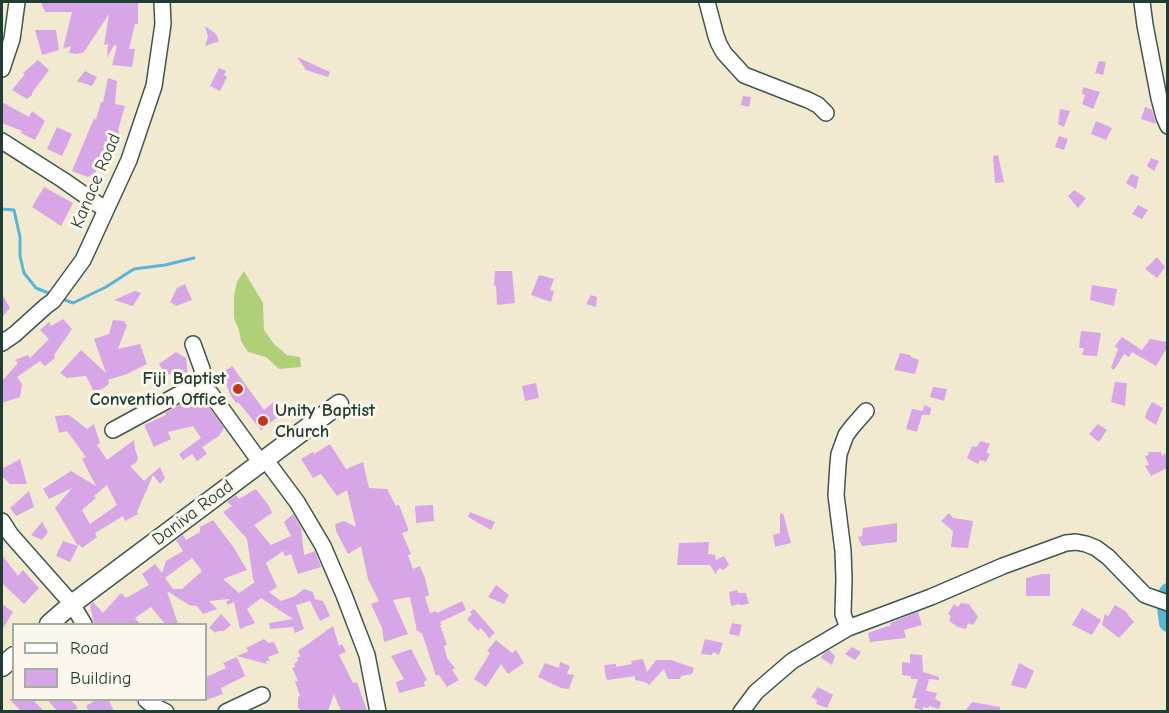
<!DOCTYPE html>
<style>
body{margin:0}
#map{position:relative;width:1169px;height:713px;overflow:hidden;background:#f1ead1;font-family:"Comic Neue",sans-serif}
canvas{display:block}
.frame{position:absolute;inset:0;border:3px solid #1f3d34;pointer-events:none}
.legend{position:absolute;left:12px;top:623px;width:195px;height:78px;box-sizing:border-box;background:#fbf7ec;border:2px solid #a3ada2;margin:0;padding:8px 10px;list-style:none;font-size:18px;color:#1f3d34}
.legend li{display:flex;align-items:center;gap:12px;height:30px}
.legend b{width:30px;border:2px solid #a3ada2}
</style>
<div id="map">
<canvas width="1169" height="713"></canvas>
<div class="frame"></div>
<ul class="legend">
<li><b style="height:8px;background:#fff"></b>Road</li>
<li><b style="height:16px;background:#d6a6e7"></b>Building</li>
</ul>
</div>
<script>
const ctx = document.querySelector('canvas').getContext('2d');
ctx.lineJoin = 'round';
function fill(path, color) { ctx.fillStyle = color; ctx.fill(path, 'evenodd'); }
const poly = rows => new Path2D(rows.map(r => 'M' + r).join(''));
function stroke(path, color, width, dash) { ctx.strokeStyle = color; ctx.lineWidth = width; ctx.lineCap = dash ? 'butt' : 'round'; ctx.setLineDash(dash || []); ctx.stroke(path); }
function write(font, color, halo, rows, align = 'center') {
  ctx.font = font + ' "Comic Neue",sans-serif'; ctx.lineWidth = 6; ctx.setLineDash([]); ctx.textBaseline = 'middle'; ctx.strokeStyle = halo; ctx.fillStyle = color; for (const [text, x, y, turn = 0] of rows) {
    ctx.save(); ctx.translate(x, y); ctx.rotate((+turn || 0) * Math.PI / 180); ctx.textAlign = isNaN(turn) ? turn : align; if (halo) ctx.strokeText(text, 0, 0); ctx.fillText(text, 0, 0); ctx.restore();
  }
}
fill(poly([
 [244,271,263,303,264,330,274,344,287,355,300,357,301,367,279,369,266,357,248,352,241,341,239,330,234,318,234,296,237,282]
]), '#afd078');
stroke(poly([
 [2,209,14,210,20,237,20,256,24,273,36,288,51,294],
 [60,298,73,303,106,287,134,269,165,265,194,258]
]), '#59b5d7', 3);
stroke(poly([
 [1168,592,1165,599,1168,623]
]), '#59b5d7', 18);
fill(poly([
 [41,2,132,2,132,3,138,3,138,24,135,24,129,49,135,49,132,67,112,65,117,46,114,45,107,58,108,44,104,45,109,14,84,52,77,54,69,53,71,46,63,49,72,12,45,12],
 [205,26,216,34,219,41,205,46,208,37],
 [35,30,56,30,59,50,42,55],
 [297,57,330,72,328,77,306,70],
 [38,60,49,70,32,93,32,95,27,99,12,90,25,74,23,73],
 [1099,61,1106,62,1103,75,1095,73],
 [219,68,226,71,224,75,227,77,220,91,210,86],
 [85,71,97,77,92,86,77,81],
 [108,78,117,81,115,104,125,106,118,130,119,131,117,145,104,153,95,173,88,177,72,171,94,118,96,120,101,102,103,102],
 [1083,87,1100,92,1093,109,1082,104,1085,95,1082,94],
 [743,96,751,97,749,107,741,105],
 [2,102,29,117,32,111,45,121,35,140,21,133,22,131,2,123],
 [1145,107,1152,110,1156,124,1141,119],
 [1060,109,1070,111,1064,127,1058,124],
 [1096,121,1112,128,1106,140,1091,134],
 [57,127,72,134,62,156,47,149],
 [1059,136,1068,139,1064,150,1055,147],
 [998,155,1004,182,995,183,993,156],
 [1151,158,1159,161,1154,171,1147,166],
 [1131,174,1139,177,1136,189,1126,183],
 [44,187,73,203,61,226,32,207],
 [1074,190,1086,198,1078,208,1068,196],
 [1138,205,1148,210,1142,219,1132,214],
 [1157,257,1165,267,1157,278,1145,269],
 [495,271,512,271,515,303,497,305,496,286,494,286],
 [539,275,554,279,550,290,554,291,551,302,531,295],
 [185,284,192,300,176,306,170,302,177,288],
 [1092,285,1117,289,1114,306,1090,300],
 [135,291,141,293,133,306,114,300],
 [2,294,10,308,2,317],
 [591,295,597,297,596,307,586,304],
 [63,319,72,329,54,355,55,358,45,366,40,361,17,377,22,384,20,397,2,403,2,381,18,363,15,360,28,355,30,358,49,339,40,330,49,322,51,326],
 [113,320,124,321,127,325,118,349,140,344,147,364,127,374,108,380,109,384,95,394,86,376,67,378,60,373,81,350,106,373,94,339,109,334],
 [1081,331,1101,333,1097,356,1082,355,1084,348,1079,348],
 [1122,337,1142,350,1150,339,1167,342,1167,348,1156,366,1132,352,1129,357,1124,354,1114,370,1111,368,1118,349,1115,346],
 [176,352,186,358,188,375,165,374,159,364],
 [900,353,910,355,911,357,919,360,915,374,894,370],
 [232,366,264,410,275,401,283,413,261,430,238,402,236,403,231,396,226,384,228,382,222,373],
 [1115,382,1127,383,1125,406,1111,402],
 [536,383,539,398,525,401,522,386],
 [933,387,947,389,944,401,930,397],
 [195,396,204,401,224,428,219,436,202,447,207,454,197,461,192,454,183,460,179,454,201,438,193,426,168,432,171,439,154,447,144,425,166,415,165,413],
 [1152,402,1163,408,1156,425,1145,418,1147,411],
 [924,405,931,408,930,415,922,415,917,432,906,429,912,409,923,411],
 [69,415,87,429,94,424,100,443,97,445,107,460,134,440,135,449,138,458,136,463,130,466,144,481,160,467,165,478,160,484,153,475,137,512,138,514,125,521,123,516,95,533,97,537,82,548,79,544,78,546,55,508,72,488,49,499,43,489,71,471,96,486,82,459,86,457,67,431,59,433,55,416],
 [107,485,117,505,90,524,82,510,96,498,94,496],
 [1098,424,1107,430,1099,442,1089,434],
 [981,441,990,444,986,452,990,454,986,462,980,460,978,464,967,458,972,446,976,447],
 [330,444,346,469,363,462,369,488,387,489,396,506,399,505,408,528,408,531,402,533,411,554,408,555,413,569,420,566,425,578,429,595,425,597,430,613,436,611,437,613,462,601,466,610,440,622,442,625,440,625,447,645,444,646,447,658,455,668,452,670,459,680,447,687,439,675,436,676,422,633,420,633,419,631,417,631,410,597,393,600,408,634,384,642,382,628,371,604,379,601,368,579,361,546,348,554,336,531,335,524,344,521,356,527,347,490,337,496,321,474,313,478,301,459,313,452,314,454],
 [1148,452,1161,452,1162,456,1165,453,1167,458,1167,468,1151,476,1145,466,1149,465,1145,456,1149,455],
 [20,459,27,484,10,484,2,476,2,469],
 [256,489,269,506,272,513,254,525,271,545,291,536,284,522,293,514,301,528,304,555,315,551,321,567,298,574,291,554,285,556,283,551,266,563,277,587,269,592,281,601,295,596,304,589,313,592,315,599,323,601,330,616,320,621,310,601,296,605,304,629,295,633,293,627,270,629,269,623,293,619,261,598,247,609,255,623,240,629,234,602,228,605,226,602,230,599,209,601,217,609,203,614,197,606,189,605,167,591,178,624,165,624,151,607,135,618,140,624,94,624,90,605,93,602,103,613,121,593,126,598,149,585,142,574,155,564,162,573,166,561,183,551,176,540,183,535,186,540,200,532,200,527,213,520,234,548,247,570,223,579,239,593,255,582,253,579,247,539,223,512,232,506,227,502,236,495,239,499],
 [192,558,202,571,182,589,173,589,165,578],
 [29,491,34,507,16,516,10,508],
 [433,505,434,521,416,523,415,506],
 [470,512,495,522,491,530,468,517],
 [783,513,791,543,775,547,773,535,780,533,780,514],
 [949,513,953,518,973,521,968,548,951,547,953,531,941,521],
 [42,522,48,532,42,540,31,535],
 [897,523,897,542,862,546,858,537,862,536,863,528],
 [63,541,78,546,70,562,56,556],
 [709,542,708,554,715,555,716,560,724,556,729,565,723,570,720,568,716,572,717,576,710,565,677,565,679,543],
 [2,555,18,576,23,570,39,588,24,604,2,583],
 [1042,574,1050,574,1050,596,1026,596,1026,578],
 [496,585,509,595,504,604,488,597],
 [737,590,738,593,746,593,749,604,740,605,739,604,731,606,729,592],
 [961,603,969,604,978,617,973,625,968,623,966,629,958,627,949,621,951,616,948,614,954,604,958,607],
 [2,604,13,612,2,630],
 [1115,605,1125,611,1134,622,1119,638,1102,625,1105,614,1108,616],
 [1082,608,1101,620,1092,635,1072,625],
 [474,609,495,633,489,638,481,628,478,631,467,619,472,614,470,612],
 [918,612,922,625,904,630,906,638,870,642,868,633,891,625,890,623],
 [221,614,231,625,224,631,218,631,216,633,209,628],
 [732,623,742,625,739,636,729,634],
 [333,626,339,646,342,644,346,652,339,655,353,683,357,682,367,711,341,711,334,694,328,711,302,711,298,708,298,697,300,696,295,681,298,681,292,668,295,667,294,664,298,661,297,658,300,656,298,651],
 [264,639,269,643,274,642,279,653,268,657,270,661,266,661,267,664,237,656,249,651,246,648],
 [705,639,723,643,719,655,713,652,712,655,701,654],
 [496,640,512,653,516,650,524,663,508,674,501,664,486,687,474,679,490,653,487,651],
 [852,647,861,652,855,660,845,654],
 [411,649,427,680,424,682,425,686,399,693,396,682,404,679,391,656],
 [829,650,835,656,832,665,821,658,824,653],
 [910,654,922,655,923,672,939,677,939,680,929,679,926,691,937,693,935,699,941,702,939,709,929,706,929,708,923,707,923,710,914,708,917,698,912,698,918,679,911,679,911,676,902,675,902,662,910,663],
 [237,657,245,676,221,688,223,694,206,700,206,677,226,668,223,663],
 [643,659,647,672,656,660,671,660,694,668,692,674,681,676,680,679,668,679,664,669,649,685,645,682,635,680,635,676,608,680,606,678,604,665,616,664,616,667,632,664,631,661],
 [560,662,570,666,567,674,574,675,569,689,561,688,538,677,545,663,559,668],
 [1019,663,1034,671,1026,689,1011,685],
 [818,687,833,695,827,708,816,704,817,700,811,697],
 [9,699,32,699,44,711,21,711],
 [47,699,70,699,78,708,72,711,57,711],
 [97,699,108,699,114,711,89,711,86,706],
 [972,702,1000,707,1000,711,965,711]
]), '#d6a6e7');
const minor = poly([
 [707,2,716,36,719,44,724,53,744,75,808,100,818,105,826,113],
 [1142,2,1145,25,1159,98,1164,117,1168,126],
 [2,69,12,39,17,2],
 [2,141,63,180,106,210],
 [2,343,15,334,46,306,53,301,83,260,129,160,154,86,163,24,162,2],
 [193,344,202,369,203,388],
 [113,430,194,386,203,388,211,394,261,463],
 [265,459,297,502,323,546,344,595,367,655,378,712],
 [2,521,11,535,72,604,84,624],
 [848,628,843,614,844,579,843,551,836,495,838,464,839,454,846,435,852,427,866,411],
 [146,700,152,705,166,712],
 [226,712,262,695],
 [741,712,756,692,792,661,848,628,931,597,1003,566,1066,543,1076,542,1086,544,1096,548,1108,557,1145,595,1168,603]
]);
const major = poly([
 [49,624,72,604,339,404],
 [2,667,14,656]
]);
stroke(minor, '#3e574c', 18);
stroke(major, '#3e574c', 21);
stroke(minor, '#fff', 15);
stroke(major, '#fff', 18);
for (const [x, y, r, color] of [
 [238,389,6,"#c8321e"],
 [263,421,6,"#c8321e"]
]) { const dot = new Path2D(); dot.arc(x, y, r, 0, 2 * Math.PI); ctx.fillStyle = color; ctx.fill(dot); stroke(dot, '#fbf7ec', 2); }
write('18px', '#1f3d34', '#fbf7ec', [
 ["Kanace Road",96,181,-67],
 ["Daniva Road",193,513,-37]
]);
write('bold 18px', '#1f3d34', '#fbf7ec', [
 ["Fiji Baptist",226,379],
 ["Convention Office",226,400],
 ["Unity Baptist",275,411,"left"],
 ["Church",275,432,"left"]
], 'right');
</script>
